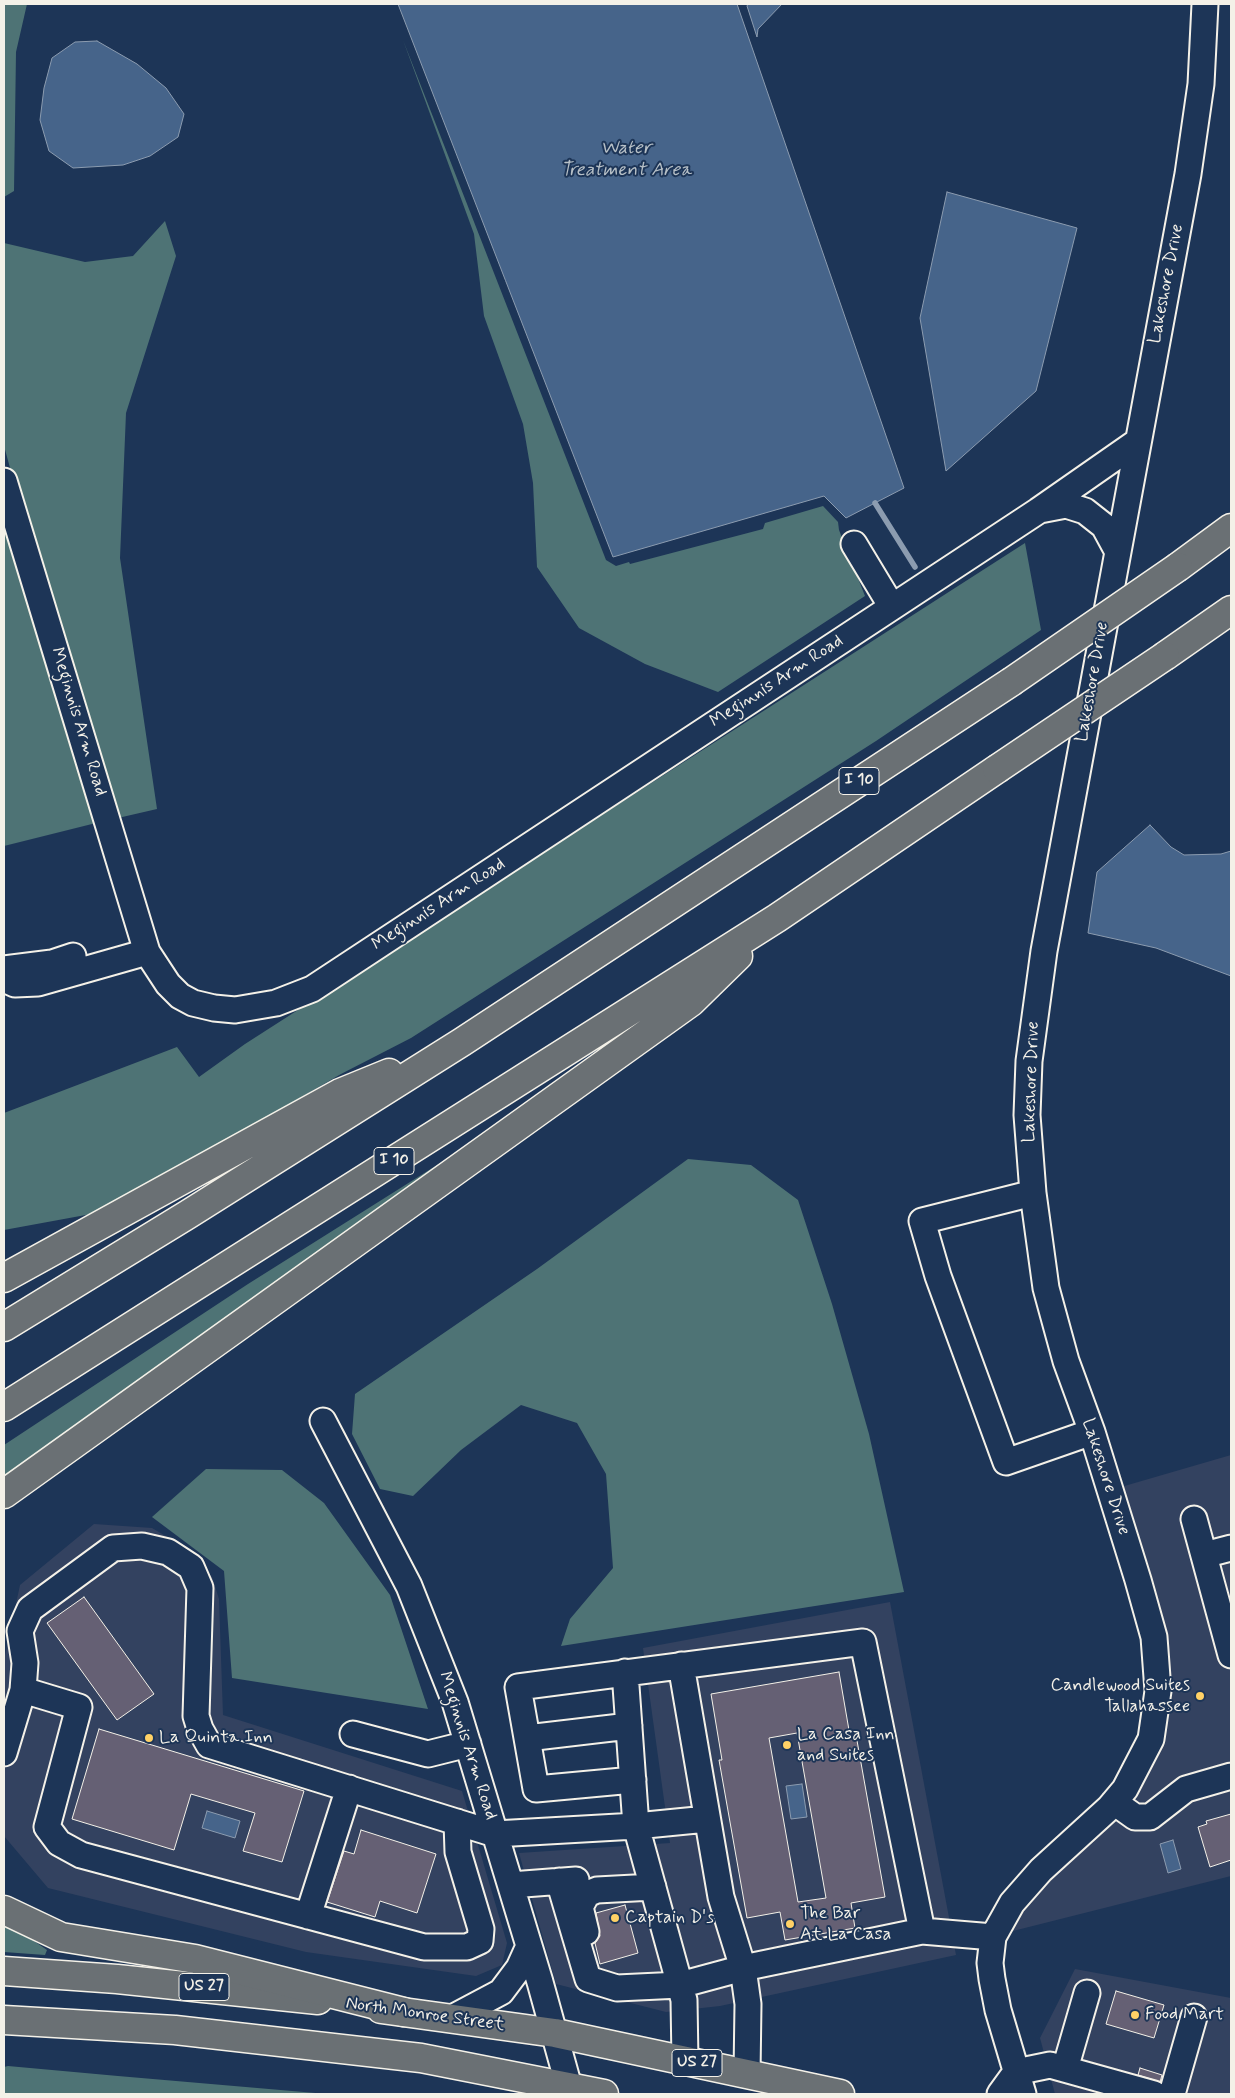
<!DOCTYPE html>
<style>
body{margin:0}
#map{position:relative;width:1235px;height:2098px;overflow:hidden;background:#1d3557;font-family:Mynerve,sans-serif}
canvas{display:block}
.frame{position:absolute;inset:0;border:5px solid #f4f1e8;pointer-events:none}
</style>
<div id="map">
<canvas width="1235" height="2098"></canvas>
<div class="frame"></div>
</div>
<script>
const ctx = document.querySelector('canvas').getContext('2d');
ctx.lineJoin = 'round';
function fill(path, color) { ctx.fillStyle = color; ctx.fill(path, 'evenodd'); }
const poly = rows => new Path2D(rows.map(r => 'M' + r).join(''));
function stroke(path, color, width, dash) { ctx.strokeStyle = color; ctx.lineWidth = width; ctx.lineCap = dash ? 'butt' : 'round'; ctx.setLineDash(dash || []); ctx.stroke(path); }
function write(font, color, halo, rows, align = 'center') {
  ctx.font = font + ' Mynerve,sans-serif'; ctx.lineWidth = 4; ctx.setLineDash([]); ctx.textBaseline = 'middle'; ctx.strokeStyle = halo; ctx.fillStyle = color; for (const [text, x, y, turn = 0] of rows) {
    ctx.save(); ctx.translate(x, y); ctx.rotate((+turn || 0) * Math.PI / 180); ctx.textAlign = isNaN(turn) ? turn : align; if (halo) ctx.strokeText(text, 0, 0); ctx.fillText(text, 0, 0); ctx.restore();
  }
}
fill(poly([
 [1231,1455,1231,1876,1005,1933,1029,1901,1139,1790,1155,1758,1169,1718,1170,1674,1163,1624,1121,1487],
 [94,1524,152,1528,186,1548,212,1577,219,1599,223,1715,462,1791,507,1943,502,1965,476,1976,306,1952,48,1888,4,1836,4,1660,20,1585],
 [890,1602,956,1955,720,2006,666,2012,556,1984,519,1853,670,1843,643,1648],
 [1075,1969,1231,1998,1231,2094,1055,2094,1040,2038]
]), '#334260');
fill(poly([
 [4,4,27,4,16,52,14,191,4,197],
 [403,40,606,560,616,566,629,562,630,564,763,529,765,523,823,506,838,522,839,530,865,596,718,692,645,664,579,628,537,567,533,483,523,424,484,316,474,234],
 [165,221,176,256,126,413,120,558,157,809,118,818,23,515,4,446,4,243,85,262,133,256],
 [4,516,100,822,4,846],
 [1025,543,1041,630,876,741,411,1038,341,1074,183,1166,102,1212,4,1230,4,1113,177,1047,199,1077,245,1044],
 [472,1143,4,1484,4,1445,248,1284],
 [688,1159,751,1165,798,1200,832,1304,869,1434,904,1592,561,1646,570,1619,613,1568,606,1474,577,1423,521,1405,461,1450,413,1496,380,1489,352,1434,355,1394,537,1269],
 [206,1469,282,1470,324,1503,390,1595,428,1709,232,1678,224,1571,152,1517],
 [4,1920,47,1950,45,1955,4,1952],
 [8,2066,118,2076,327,2094,4,2094,4,2067]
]), '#4e7375');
const water = poly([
 [398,4,737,4,904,488,846,518,824,496,613,557,398,4],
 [748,4,782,4,758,29,757,37,747,6,748,4],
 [97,41,137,64,166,88,184,114,178,137,150,156,123,165,73,168,49,151,40,120,44,88,52,58,75,42,97,41],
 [947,192,1077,228,1036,391,946,471,920,318,947,192],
 [1150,825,1171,847,1184,855,1221,854,1231,851,1231,976,1156,948,1088,933,1097,872,1150,825],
 [802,1784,807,1817,791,1819,786,1786,802,1784],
 [207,1811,240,1821,235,1838,202,1828,207,1811],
 [1173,1840,1181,1869,1168,1873,1160,1844,1173,1840]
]);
fill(water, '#46648a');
stroke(water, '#8c9cb0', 1);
stroke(poly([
 [875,503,915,567]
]), '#8c9cb0', 5.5);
const building = poly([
 [84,1597,154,1694,117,1720,47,1623,84,1597],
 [839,1672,850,1736,856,1735,885,1897,851,1903,855,1928,785,1940,780,1912,747,1918,719,1760,722,1760,711,1694,839,1672],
 [797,1733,826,1898,798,1902,769,1738,797,1733],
 [99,1729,304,1791,282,1862,243,1851,255,1813,191,1794,174,1850,72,1819,99,1729],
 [1231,1814,1231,1860,1210,1867,1198,1827,1207,1824,1206,1821,1231,1814],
 [361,1830,436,1854,417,1913,380,1901,375,1917,327,1902,344,1851,354,1854,361,1830],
 [625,1905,638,1953,600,1964,595,1943,600,1936,596,1913,625,1905],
 [1116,1991,1164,2005,1154,2038,1106,2024,1116,1991],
 [1140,2068,1162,2075,1160,2082,1138,2075,1140,2068]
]);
fill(building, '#656074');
stroke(building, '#f4f1e8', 1);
const minor = poly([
 [4,481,147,952,168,984,180,996,193,1003,214,1008,235,1010,276,1003,312,989,1038,511,1137,442],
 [1040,510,1066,505,1085,511,1104,526,1117,550],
 [854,544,892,607],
 [4,969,52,963,73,956],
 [4,979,15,984,38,983,147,952],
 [1033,1193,922,1221,938,1276,1006,1462,1092,1432],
 [323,1421,409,1586,455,1702,540,1982,571,2094],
 [1194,1519,1231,1655],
 [1204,1555,1231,1548],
 [681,1665,721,1897,743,1968,748,2004,747,2074],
 [625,1672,636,1826,684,2000,685,2061],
 [23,1690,79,1707,47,1827,59,1843,81,1855,424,1947,467,1947,480,1941,481,1929,458,1852,457,1822],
 [353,1734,428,1754,468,1744],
 [527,1738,629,1726],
 [4,1753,23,1690,25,1663,20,1631,30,1609,113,1548,142,1546,168,1552,191,1567,200,1588,196,1716,200,1729,209,1745,495,1834,636,1826,707,1819],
 [1114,1802,1135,1817,1150,1817,1186,1789,1231,1776],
 [559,1881,588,1979,617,1988,680,1985,743,1968,922,1931,863,1642,518,1687,536,1789,633,1780],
 [511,1885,576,1880],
 [308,1916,349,1788],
 [922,1931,993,1937],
 [586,1932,580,1907,587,1894,597,1890,653,1887],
 [452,2018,501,1992,519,1968,529,1946],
 [1065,2069,1087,1993],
 [1000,2094,1016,2072,1050,2065,1154,2094],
 [1023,2094,998,2010,992,1979,990,1963,993,1937,1012,1903,1041,1870,1109,1808,1125,1789,1151,1739,1158,1691,1154,1637,1138,1580,1092,1432,1066,1361,1046,1288,1033,1193,1027,1115,1029,1061,1044,951,1188,174,1201,84,1205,4],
 [1172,2094,1194,2017]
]);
const major = poly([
 [4,1971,117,1979,318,2000],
 [381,2009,555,2033,840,2094],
 [4,2020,175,2030,421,2058,604,2094]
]);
const highway = poly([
 [1178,567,1231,528],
 [1165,656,1231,610],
 [4,1278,340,1093,389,1073],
 [4,1327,187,1215,462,1042,1011,682],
 [4,1407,777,918,997,769],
 [4,1494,691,1002,738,956],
 [4,1910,61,1937,195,1959,404,2012]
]);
stroke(minor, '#f4f1e8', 29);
stroke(major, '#f4f1e8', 31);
stroke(highway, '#f4f1e8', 31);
stroke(minor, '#1d3557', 25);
stroke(major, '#6a7074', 28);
stroke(highway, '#6a7074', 28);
const highwayBridge = poly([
 [1011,682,1178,567],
 [997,769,1165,656]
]);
stroke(highwayBridge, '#f4f1e8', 31, []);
stroke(highwayBridge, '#6a7074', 28);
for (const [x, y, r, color] of [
 [1200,1696,5,"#ffd166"],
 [149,1738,5,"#ffd166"],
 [787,1745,5,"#ffd166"],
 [615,1918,5,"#ffd166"],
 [790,1924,5,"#ffd166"],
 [1135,2015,5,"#ffd166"]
]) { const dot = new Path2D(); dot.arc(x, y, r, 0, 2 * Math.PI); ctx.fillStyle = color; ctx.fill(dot); stroke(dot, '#1d3557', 2); }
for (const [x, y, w] of [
 [859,781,40],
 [394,1161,40],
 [204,1987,50],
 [697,2063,50]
]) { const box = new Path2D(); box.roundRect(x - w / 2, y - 13.5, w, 27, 4); ctx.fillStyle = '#1d3557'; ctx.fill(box); stroke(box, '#f4f1e8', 1); }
write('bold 16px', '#f4f1e8', null, [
 ["I 10",859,781],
 ["I 10",394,1161],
 ["US 27",204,1987],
 ["US 27",697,2063]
]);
write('18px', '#f4f1e8', '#1d3557', [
 ["Lakeshore Drive",1167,284,-79],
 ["Meginnis Arm Road",777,682,-33],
 ["Lakeshore Drive",1093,682,-80],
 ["Meginnis Arm Road",78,722,73],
 ["Meginnis Arm Road",439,905,-33],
 ["Lakeshore Drive",1032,1082,-88],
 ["Lakeshore Drive",1105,1477,72],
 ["Meginnis Arm Road",467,1746,72],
 ["North Monroe Street",425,2015,8]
]);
write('18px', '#f4f1e8', '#1d3557', [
 ["Candlewood Suites",1190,1686,"right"],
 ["Tallahassee",1190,1707,"right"],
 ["La Casa Inn",797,1735],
 ["and Suites",797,1756],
 ["La Quinta Inn",159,1738],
 ["The Bar",800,1914],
 ["At La Casa",800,1935],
 ["Captain D's",625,1918],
 ["Food Mart",1145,2015]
], 'left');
write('italic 19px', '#b7c0c7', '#1d3557', [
 ["Water",626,149],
 ["Treatment Area",626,171]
]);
</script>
